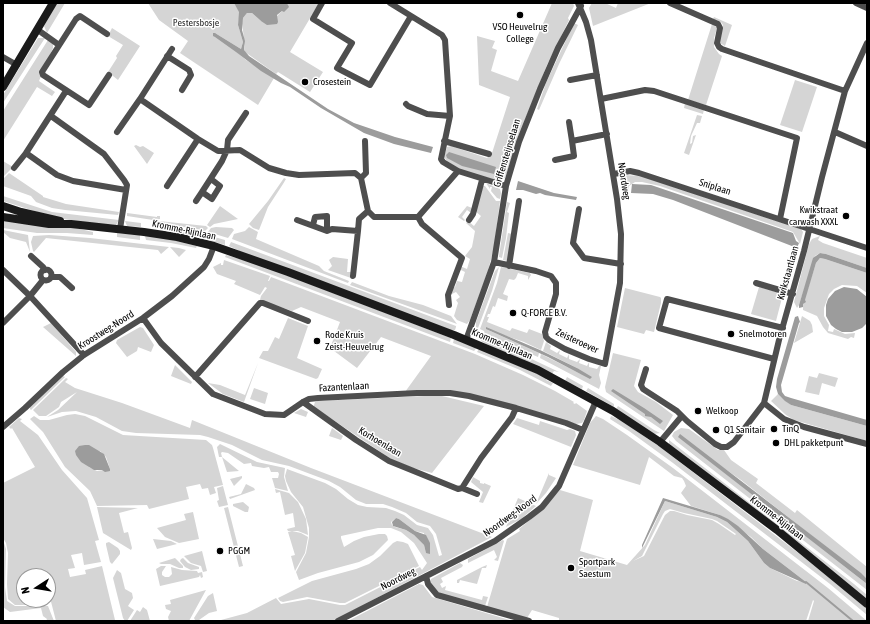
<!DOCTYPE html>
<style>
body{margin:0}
#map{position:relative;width:870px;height:624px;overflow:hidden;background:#fff;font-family:"Asap Condensed",sans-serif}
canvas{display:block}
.frame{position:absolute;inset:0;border:4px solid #000;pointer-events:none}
.north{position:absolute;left:16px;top:568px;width:40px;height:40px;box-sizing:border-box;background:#fff;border:1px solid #999;border-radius:50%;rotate:258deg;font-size:11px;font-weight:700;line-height:16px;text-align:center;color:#000}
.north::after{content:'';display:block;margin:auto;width:14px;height:18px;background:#000;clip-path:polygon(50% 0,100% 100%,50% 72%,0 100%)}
</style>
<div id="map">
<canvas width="870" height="624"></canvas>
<div class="frame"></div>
<div class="north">N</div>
</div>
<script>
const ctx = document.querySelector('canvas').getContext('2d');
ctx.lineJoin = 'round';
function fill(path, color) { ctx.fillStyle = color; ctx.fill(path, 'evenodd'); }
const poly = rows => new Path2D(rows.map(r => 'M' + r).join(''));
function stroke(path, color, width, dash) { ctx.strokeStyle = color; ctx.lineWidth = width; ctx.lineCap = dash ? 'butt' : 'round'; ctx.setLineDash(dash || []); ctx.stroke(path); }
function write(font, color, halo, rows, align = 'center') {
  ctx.font = font + ' "Asap Condensed",sans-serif'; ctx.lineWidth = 3; ctx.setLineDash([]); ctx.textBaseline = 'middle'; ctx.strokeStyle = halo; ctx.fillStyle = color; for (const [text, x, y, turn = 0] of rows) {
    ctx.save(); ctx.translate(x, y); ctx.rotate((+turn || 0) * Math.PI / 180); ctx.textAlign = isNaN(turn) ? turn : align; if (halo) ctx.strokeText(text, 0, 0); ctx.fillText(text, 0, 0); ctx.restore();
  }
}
fill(poly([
 [57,3,65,3,47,33,44,26],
 [148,3,234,3,240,12,238,25,243,42,241,49,215,33,246,60,274,78,258,105,180,53,188,41,159,20],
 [287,3,319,3,290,52,323,72,310,92,278,72,276,74,245,52,244,50,245,46,242,23,243,18,247,13,252,13,261,21,276,17,288,5],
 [552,3,573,3,574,6,568,18,569,20,547,65,526,117,505,178,500,181,462,171,447,161,444,157,447,147,451,146,487,158,492,153,510,97,479,85,477,36,495,41,492,48,497,50,491,71,518,81],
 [592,3,605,3,616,8,618,3,651,3,593,26,589,8],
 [714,17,732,25,725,46,720,43,719,39,723,25,721,22,713,19],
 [574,23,578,25,559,64,539,110,537,109,546,83],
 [712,24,717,28,714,38,714,47,719,54,722,56,706,105,688,100],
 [112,28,140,46,118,80,108,72,117,58,116,56,123,45,108,36],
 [38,38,45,38,3,103,3,95],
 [48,40,53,44,53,48,39,81,55,92,52,96,37,87,3,141,3,111],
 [795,80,817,87,802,132,780,125],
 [685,103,704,109,703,114,684,108],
 [697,115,702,116,700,123,697,123,691,136,690,144,692,143,693,136,696,135,689,155,684,153],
 [136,145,140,147,143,146,154,153,147,164,134,146],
 [3,161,13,167,3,177],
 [9,173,43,196,43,197,66,204,119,212,118,215,65,210,52,208,36,202,31,196,3,186,3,179],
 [623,175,641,176,801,229,803,232,800,244,793,232,660,186,642,182,635,182,629,186,628,196,624,195,622,179,624,179],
 [284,178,286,179,283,184,268,207,259,230,253,228,249,224,268,201],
 [486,183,500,189,501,193,500,199,497,198,491,191,492,187,490,187,490,189],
 [483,186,485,186,496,201,500,201,494,248,487,274,470,320,467,324,457,320,454,316,458,303,456,300,460,297,456,292,452,294,451,292,452,288,455,287,457,281,462,282,465,272,459,269,460,266,467,269,470,259,465,256,472,247,475,231,466,223,468,221,474,226,481,216,475,211],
 [3,196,52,212,119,220,116,225,80,222,53,217,3,201],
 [507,202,510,203,507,212,509,213,506,238,502,258,499,257,499,256],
 [220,206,238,219,214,224,210,227,207,225],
 [467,206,472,208,471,213,467,210,462,217,465,220,464,221,458,217],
 [127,213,157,217,157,216,160,216,160,219,153,220,127,216],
 [3,219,71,227,93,232,93,235,67,233,37,233,3,228],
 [125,221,141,223,141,227,127,226],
 [159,221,206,226,208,228,205,231,184,227,153,222],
 [216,227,232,228,234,230,228,238,208,232,211,228],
 [249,227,258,232,256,239,319,266,324,271,349,281,348,283,232,239,234,234,245,231],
 [175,228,199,233,199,237,174,233],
 [3,230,28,235,30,252,26,242,10,238,3,232],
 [117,233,140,235,140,240,117,237],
 [508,233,512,234,508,261,503,260],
 [204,234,225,240,225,245,202,238],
 [49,235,90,238,169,247,161,254,158,250,46,238,34,252,33,251,31,242,33,236],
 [153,235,197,246,196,248,171,243,146,240,145,236],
 [820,236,818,240,823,243,867,258,867,268,826,254,820,253,815,256,799,305,797,308,794,302,809,244,812,239],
 [231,242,456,326,456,327,455,330,451,330,246,254,229,246],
 [170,247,179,248,186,250,179,257],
 [226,255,260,265,451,338,450,342,225,257],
 [333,257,348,259,347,272,352,272,351,278,328,270,332,266,329,260],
 [820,258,825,259,867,273,867,293,857,286,842,285,834,289,829,294,824,308,824,316,829,325,828,331,833,332,834,329,845,334,855,333,854,338,851,337,848,339,828,333,823,327,817,316,803,310,803,304,816,263],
 [224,260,270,276,268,281,269,281,271,277,475,354,523,375,555,391,574,402,573,403,575,404,576,403,587,411,584,420,582,423,576,424,468,395,405,392,431,356,381,337,357,368,330,348,340,322,301,307,292,311,260,300,261,296,267,288,265,287,260,295,234,284,236,281,217,274,213,267,221,263,221,265,223,265],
 [499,267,492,291,478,328,476,327,476,322,495,271],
 [501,267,530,273,531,275,528,280,528,276,518,273,516,278,514,280,509,279,503,294,508,296,507,301,498,298,495,307,493,306,490,314,488,314,487,317,489,317,487,322,510,331,512,328,527,333,529,329,542,334,544,341,541,350,524,342,486,329,539,353,538,357,485,334,484,331,480,329,497,283],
 [352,282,389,296,423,305,451,316,457,324,350,285],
 [759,287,783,294,776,321,751,314],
 [625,288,660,297,661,298,661,303,654,332,646,330,644,334,617,327],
 [802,316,810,321,812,325,813,332,794,343],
 [288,318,308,326,297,358,322,369,318,378,316,379,259,358,263,351,268,351,275,337,279,339],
 [51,323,76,352,76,356,43,327],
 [140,327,143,328,154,345,151,352,138,347,137,351,127,357,116,343,117,340],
 [483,337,519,353,559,372,554,371,552,374,490,346,481,341],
 [454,339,476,348,475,350,474,351,453,343],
 [546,342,551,346,550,349,557,353,560,350,559,354,567,358,569,354,569,359,577,362,580,359,579,363,587,366,589,362,589,367,597,369,599,366,601,366,599,375,601,383,599,389,540,358,541,354,581,374,577,368,543,351],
 [479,349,547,378,546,380,553,383,551,386,520,370,477,352],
 [613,353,641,360,634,386,638,392,656,402,673,415,664,431,606,392,605,387],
 [258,363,244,402,223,394,208,383,220,385,245,395],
 [175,365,192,382,191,384,171,376],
 [819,373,838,378,835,387,822,383,819,395,805,392,809,376,817,378],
 [63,376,65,377,31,410,30,409,30,407],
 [567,377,583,386,582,389,565,381],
 [66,378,68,379,65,382,75,388,122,403,190,428,192,420,311,468,492,537,333,621,221,621,221,620,247,613,276,598,281,604,309,599,340,605,345,605,412,571,420,567,422,570,427,563,414,543,401,532,391,528,378,528,341,536,341,538,344,547,354,541,364,537,379,534,385,534,387,536,388,540,373,555,359,562,318,573,299,580,296,572,306,553,309,537,309,528,303,507,291,492,286,481,285,476,287,469,325,483,336,489,348,499,358,505,367,507,386,508,395,511,404,515,417,525,428,528,433,535,439,556,442,555,436,534,430,526,417,522,406,513,392,507,383,504,366,504,356,500,340,487,329,481,289,466,262,460,232,445,208,437,200,435,136,433,122,431,96,417,76,411,62,412,47,417,58,410,77,392,61,402,59,407,46,416,39,416,33,410],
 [396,518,399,519,415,531,424,533,426,553,424,545,414,535,406,530,395,527,392,525,391,522],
 [254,388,268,393,265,404,250,399],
 [588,388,614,404,614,407,586,391],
 [778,394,781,397,791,405,867,426,867,441,794,420,786,415,771,401],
 [424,396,442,396,484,406,432,473,413,468,391,459,314,407,314,405,315,402,318,401],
 [618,406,654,430,660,433,654,434,616,409],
 [301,409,308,412,306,417,294,413],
 [67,415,75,414,85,416,123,435,206,440,212,445,213,448,223,485,214,487,216,493,210,495,208,488,202,489,200,484,186,487,189,499,149,509,147,505,97,506,90,491,65,467,43,432,30,419,34,416,40,420,49,420],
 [100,451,106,457,110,469,97,471,89,467],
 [596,416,603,419,627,435,673,468,828,588,867,621,808,621,814,601,813,600,806,621,559,621,559,618,532,610,527,618,487,607,507,539,520,531,519,529,542,510,560,490,593,500,580,551,627,565,645,545,665,501,717,517,727,522,748,541,764,563,770,568,797,581,806,582,763,549,751,537,720,515,691,506,681,493,686,486,684,481,682,478,674,476,649,457,640,485,573,465,590,423],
 [670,509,684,513,712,519,717,521,736,534,735,535,719,524,712,520,687,515,674,511,670,511,665,515,644,556,633,561,642,556,663,514,665,511],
 [611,416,622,421,660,447,848,591,867,609,867,615,830,584,673,463,629,431,610,419],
 [19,418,22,419,20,421,38,435,62,470,87,498,99,540,95,541,101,562,84,565,82,553,71,555,75,568,68,569,70,577,86,574,85,570,102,566,115,620,119,621,56,621,49,594,48,594,48,576,24,576,24,600,48,600,48,597,49,602,45,605,15,605,8,599,7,584,8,553,6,543,3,538,3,483,35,467,12,428,11,429,9,427],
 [517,418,539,425,540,421,567,430,570,429,575,431,576,435,571,447,513,424],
 [332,428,343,436,341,440,329,436],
 [681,428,689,429,718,450,724,450,731,460,758,479,756,483,795,513,797,510,867,567,867,579,741,480,678,436,858,577,867,584,867,590,676,441,672,436,674,432],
 [669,440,854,584,867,595,867,600,669,446],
 [220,444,257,462,285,468,284,477,288,491,275,488,272,478,278,478,279,474,278,472,271,472,269,467,264,468,252,466,251,463,244,464,228,453,222,452,221,453,222,457,239,471,227,472,222,457,219,457,217,447],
 [549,473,549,475,556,478,546,493,536,504],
 [242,476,242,478,234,486,230,479],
 [473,477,480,481,480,483,484,484,484,483,491,486,483,503,479,502,483,492,471,482],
 [246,484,254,488,255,490,230,499,229,497,241,494],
 [223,486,228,505,219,507,217,501,219,500,217,488],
 [275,489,289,493,298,502,306,519,308,535,298,531,288,531,287,529,295,527,293,513,285,515,280,492,276,493],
 [518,498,536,506,521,519,506,527],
 [243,502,249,507,248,512,245,512,233,506,233,504],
 [97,507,138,508,119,513,124,533,128,532,132,548,131,550,103,533],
 [228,507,243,566,239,567,224,508],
 [193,512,199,539,179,543,165,537,157,528,186,520,184,514],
 [292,531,301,533,308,537,305,553,295,571,291,556,295,555,288,532],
 [153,539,171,541,177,544,157,549],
 [3,540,6,549,5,587,7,601,15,606,48,606,54,621,46,621,47,619,43,616,41,608,10,612,3,607],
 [503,540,504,541,498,561,494,560,497,557,494,550,468,563,468,559],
 [397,541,403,542,408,544,419,566,345,603,340,603,307,597,283,602,280,601,278,598,312,581,356,569,369,564,380,556,393,543],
 [109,542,118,548,120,551,120,554,112,564,110,562,106,545,106,543],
 [202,551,207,571,203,572,201,566,191,563,184,556],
 [175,558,183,566,183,568,179,568,170,564,161,564,159,563],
 [183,558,188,563,199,567,199,569,191,570,185,567,180,561,181,559],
 [460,563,463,565,462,567,441,578,443,582,440,584,442,588,446,586,445,590,482,600,483,596,488,597,485,606,438,593,434,589,430,582,431,579],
 [487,565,486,568,482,568,477,584,460,580,459,583,457,583,457,580,482,567],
 [161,566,166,566,162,572,162,575,165,577,169,577,172,574,171,567,182,570,197,571,198,573,202,572,203,577,201,578,200,575,199,577,160,586,156,569],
 [117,570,121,573,125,589,132,593,133,598,128,606,134,610,127,621,125,621,123,618,113,578],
 [419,584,423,585,432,597,513,621,348,621],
 [206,590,189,621,169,621,168,617,171,611,166,609,165,605,171,604,170,600],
 [213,593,217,611,209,613,199,620,195,620,194,618,208,596],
 [143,607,147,610,150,621,130,621,137,610,140,612]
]), '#d5d5d5');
fill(poly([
 [234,3,287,3,289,7,284,12,282,11,277,15,278,22,277,24,267,25,261,21,252,13,247,13,243,18,242,30,245,41,244,50,249,56,328,109,354,123,395,137,433,147,431,153,394,144,364,133,321,108,290,87,281,83,261,71,236,52,215,37,213,36,213,33,215,33,241,49,243,42,238,25,239,12],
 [449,152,496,167,494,174,462,166,447,158,446,155],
 [518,181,554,193,577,197,576,200,545,195,540,193,536,194,523,190,516,190],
 [632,184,651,185,793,233,796,241,799,243,797,248,673,200,653,194,631,193],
 [820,253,826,254,867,268,867,273,825,259,820,258,816,263,805,300,806,302,803,304,803,307,799,308,799,305,813,258],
 [844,287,857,289,867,297,867,323,862,328,852,332,842,332,836,329,831,325,826,316,826,305,828,299,835,291],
 [798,316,800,322,799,323,781,385,782,392,785,396,791,398,867,420,867,426,791,405,785,401,778,394,776,387,777,379,795,317],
 [486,327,540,350,577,368,592,377,590,379,548,357,486,329],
 [613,389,644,408,663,421,660,424,651,417,645,416,645,414,611,391],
 [680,434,861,573,867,579,867,584,678,437],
 [85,445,89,445,104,454,110,469,110,471,105,472,102,470,94,470,81,462,76,455,75,451,79,446],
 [663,498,720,515,728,519,738,526,763,549,806,582,806,584,770,568,764,563,748,541,727,522,717,517,665,501,642,548,642,545],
 [396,518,399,519,415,531,426,535,430,543,430,554,426,553,424,545,414,535,406,530,393,526,392,522]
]), '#9c9c9c');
stroke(poly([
 [806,582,853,621]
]), '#9c9c9c', 2);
stroke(poly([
 [322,3,313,19,352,43,337,68,370,85,411,16],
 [390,3,442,35,445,40,450,116,441,159,443,162,458,171,506,186],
 [670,3,718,24,720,28,717,43,719,47,722,49,845,91],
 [856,3,867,8],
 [38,30,59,45],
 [107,34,80,16,76,19,42,72,43,75,89,105,109,75],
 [172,49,140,99,198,139,218,151,240,150,269,168,286,173,299,175,355,173,361,178],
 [167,56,189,70,191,75,182,90],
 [3,57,17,65],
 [570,80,597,75],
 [66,91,26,153,57,175,73,181,126,190],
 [601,99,645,90,654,91,797,138,780,219],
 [406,104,408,106,427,114,450,116],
 [51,116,104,154,124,180,127,185,120,229],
 [569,122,572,141],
 [117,132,140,99],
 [835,132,867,146],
 [444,141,489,154],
 [555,160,574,156,572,141,607,134],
 [14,168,26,153],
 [614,174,630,171,639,173,867,248],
 [211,179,220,186,212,199,202,192,222,161,227,150,228,140,246,113],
 [167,186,198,139],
 [196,201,202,192],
 [579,209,573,243,584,258,621,264],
 [368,211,374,217,418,217,458,171],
 [418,217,422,224,462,258,448,295,449,305],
 [297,220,327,231,332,229,358,231,353,276],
 [469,220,473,214,482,180],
 [313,225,315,217,327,216,327,231],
 [358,231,359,219,368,211,361,178,366,173,365,141],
 [31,256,43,267,45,270],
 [494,262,536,271,551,276,556,283,556,294,545,332,546,337,549,340,565,349,589,359,605,364,620,283,621,234,617,199,591,40,586,22,578,3],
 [509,266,519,201],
 '40.5 275a5.5 5.5 0 1 1 11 0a5.5 5.5 0 1 1-11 0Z',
 [3,270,30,296,84,355],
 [52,277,60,277,72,288],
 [756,283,793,294],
 [143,318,161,343,213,394,265,414,284,415,303,402,309,399,318,398,417,393,450,393,469,396,516,408,566,423,583,430],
 [3,323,30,296,43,280],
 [466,340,494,262,506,186,519,142,540,89,558,48,581,6],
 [774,359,659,328,667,299,783,328],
 [646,369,641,385,643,389,677,411,687,421,715,444,721,447,727,447,734,442,764,403,779,340,804,251,822,177,845,91,867,43],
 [195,377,260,303,263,303,308,321],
 [303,402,356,440,389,461,458,489,462,488,477,494],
 [764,403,784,419,804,427,867,444],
 [3,427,25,408,63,372,84,355,143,318,172,296,204,267,209,259,214,246],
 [660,442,681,417],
 [462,488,481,458,512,417,516,408],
 [426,576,428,584,437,595,529,621],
 [338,621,495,541,529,517,542,507,559,486,596,401]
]), '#4e4e4e', 6);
stroke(poly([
 [3,87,53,3],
 [3,206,21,212,60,221],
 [3,217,49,224,71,224,144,232,177,237,214,246,288,272,454,335,538,370,613,411,660,442,777,530,867,604]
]), '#1b1b1b', 8);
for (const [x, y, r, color] of [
 [520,15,4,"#000"],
 [305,82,4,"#000"],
 [846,216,4,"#000"],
 [513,313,4,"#000"],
 [731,334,4,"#000"],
 [317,341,4,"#000"],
 [698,411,4,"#000"],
 [774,429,4,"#000"],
 [716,430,4,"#000"],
 [776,443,4,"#000"],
 [220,551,4,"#000"],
 [571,568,4,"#000"]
]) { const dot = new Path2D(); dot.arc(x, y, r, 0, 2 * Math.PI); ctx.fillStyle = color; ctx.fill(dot); stroke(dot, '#fff', 1.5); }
write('10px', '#2c2c2c', '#fff', [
 ["Pestersbosje",196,23]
]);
write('10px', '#000', '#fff', [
 ["VSO Heuvelrug",520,27,"center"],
 ["College",520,39,"center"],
 ["Crosestein",313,82],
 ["Kwikstraat",838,210,"right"],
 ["carwash XXXL",838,222,"right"],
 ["Q-FORCE B.V.",521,313],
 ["Snelmotoren",739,334],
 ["Rode Kruis",325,335],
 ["Zeist-Heuvelrug",325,347],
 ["Welkoop",706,411],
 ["TinQ",782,429],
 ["Q1 Sanitair",724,430],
 ["DHL pakketpunt",784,443],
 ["PGGM",228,551],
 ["Sportpark",579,562],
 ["Saestum",579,574]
], 'left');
write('10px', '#000', '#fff', [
 ["Griffensteijnselaan",507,153,-73],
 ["Noordweg",624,181,81],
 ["Sniplaan",715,187,18],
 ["Kromme-Rijnlaan",184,230,12],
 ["Kwikstaartlaan",788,273,-74],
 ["Kroostweg-Noord",106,330,-32],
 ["Zeisteroever",577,341,25],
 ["Kromme-Rijnlaan",502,344,23],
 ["Fazantenlaan",344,387,-3],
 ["Korhoenlaan",380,442,31],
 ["Noordweg-Noord",510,516,-36],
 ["Kromme-Rijnlaan",777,518,38],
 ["Noordweg",398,579,-27]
]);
</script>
